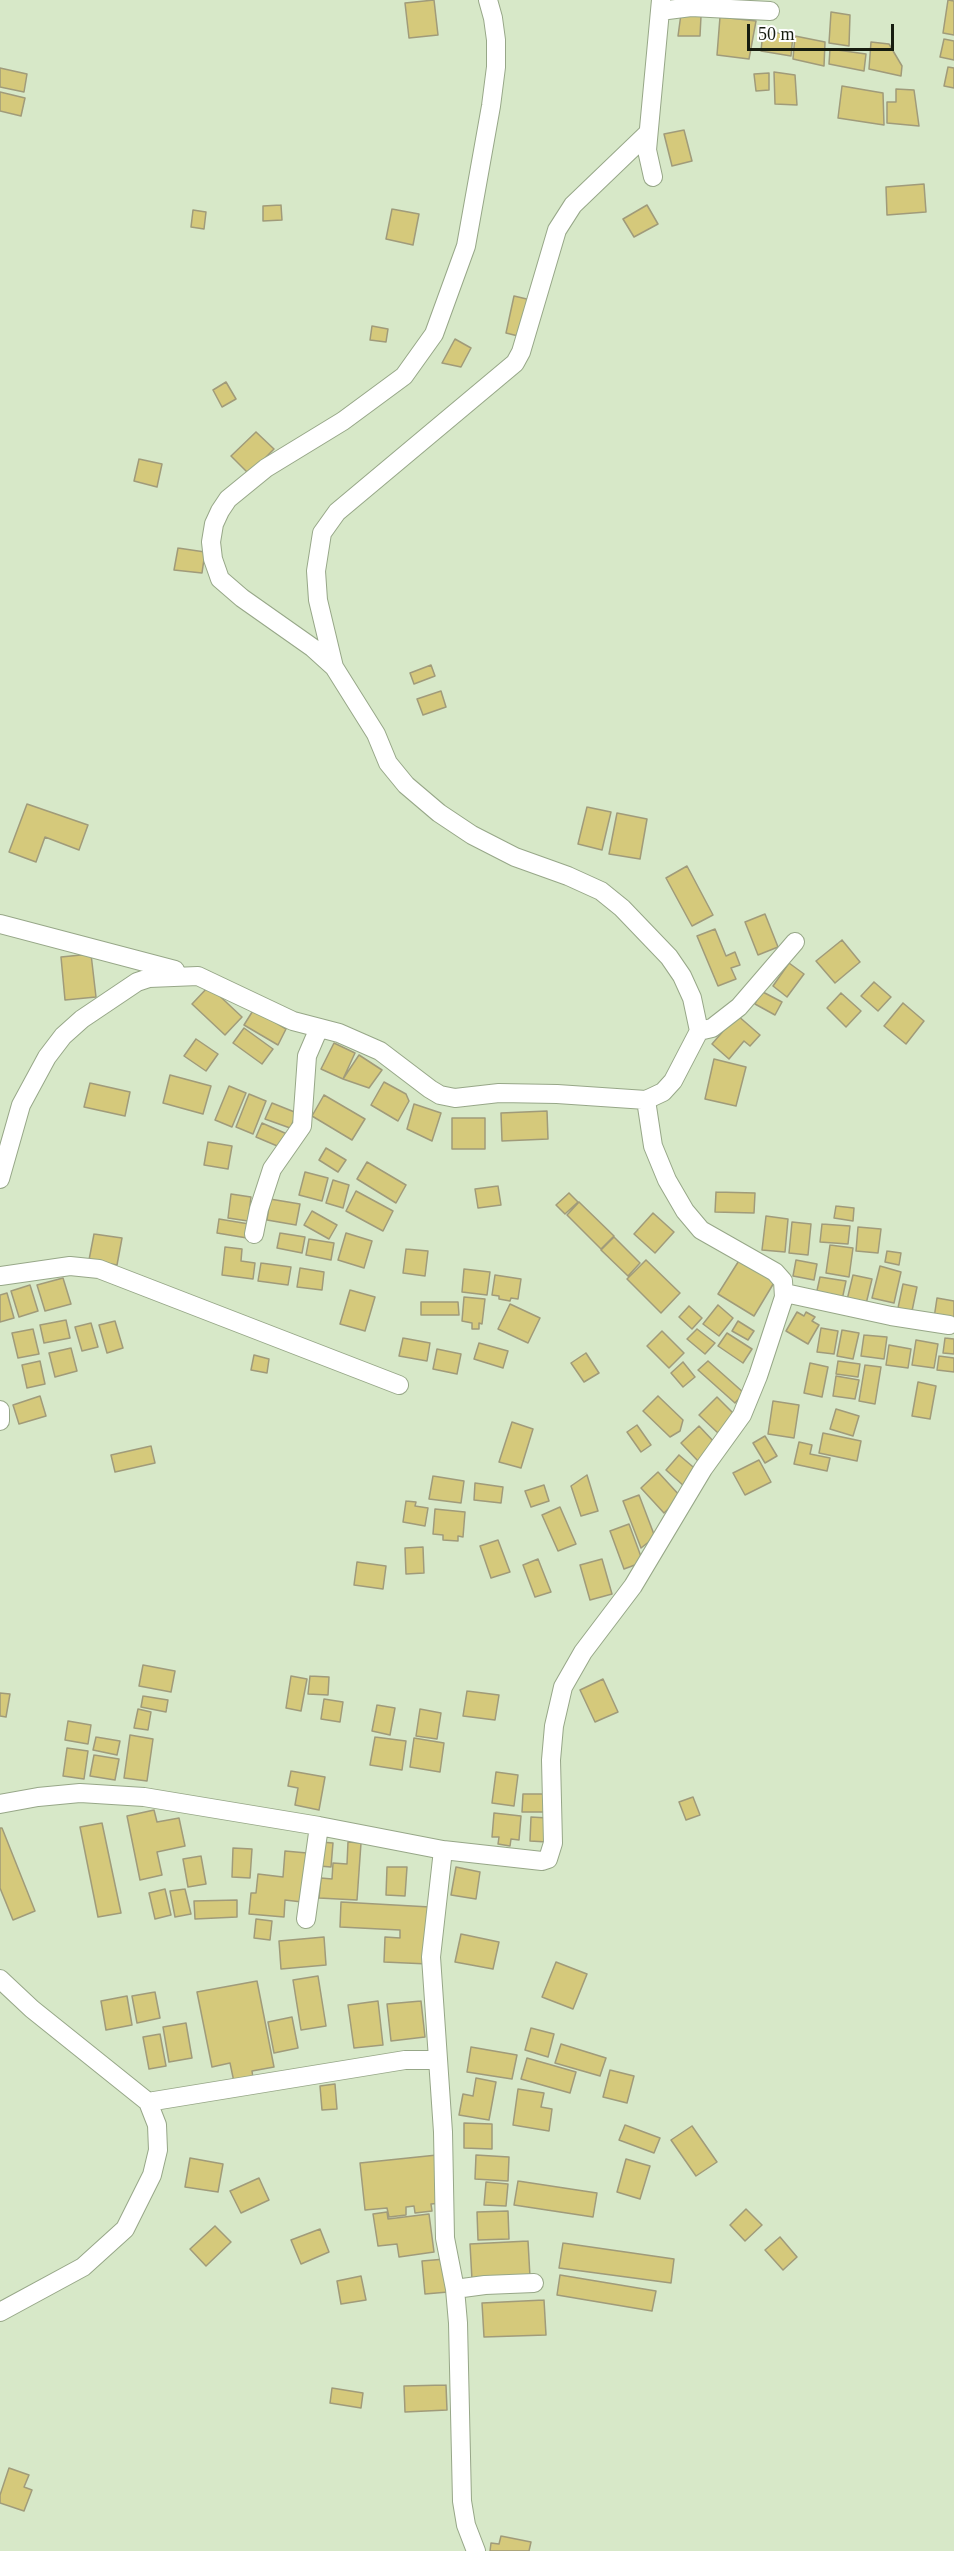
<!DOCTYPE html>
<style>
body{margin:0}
#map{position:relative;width:954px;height:2551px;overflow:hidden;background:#d7e8c8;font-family:"Times New Roman",serif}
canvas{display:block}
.scale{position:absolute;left:747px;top:24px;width:147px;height:27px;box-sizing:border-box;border:3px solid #161c10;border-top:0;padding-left:8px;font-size:18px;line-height:21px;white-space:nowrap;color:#161c10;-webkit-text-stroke:4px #fff;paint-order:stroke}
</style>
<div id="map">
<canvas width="954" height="2551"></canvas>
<div class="scale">50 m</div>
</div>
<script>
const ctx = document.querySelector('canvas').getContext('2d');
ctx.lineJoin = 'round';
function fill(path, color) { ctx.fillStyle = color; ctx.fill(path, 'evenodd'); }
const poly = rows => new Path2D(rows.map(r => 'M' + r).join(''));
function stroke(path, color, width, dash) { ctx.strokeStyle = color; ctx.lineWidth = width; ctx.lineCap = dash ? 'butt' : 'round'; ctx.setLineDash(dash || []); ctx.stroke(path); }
const building = poly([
 [434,0,438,35,409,38,405,3,434,0],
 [948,0,954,1,954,35,943,33,948,0],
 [831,12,850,15,849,46,829,43,831,12],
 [681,14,701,16,700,36,678,36,681,14],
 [720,17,756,21,749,59,717,55,720,17],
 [763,31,793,35,791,56,761,51,763,31],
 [795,36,825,42,824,66,793,59,795,36],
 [944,39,954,41,954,60,940,57,944,39],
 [871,42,889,44,902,66,901,76,869,69,871,42],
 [830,49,866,54,864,71,829,64,830,49],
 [948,67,954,68,954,88,944,86,948,67],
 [0,68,27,74,24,92,0,87,0,68],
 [774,72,795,75,797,105,775,104,774,72],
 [769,73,769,90,756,91,754,74,769,73],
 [842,86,883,93,884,125,838,118,842,86],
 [896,89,914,90,919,126,887,123,887,102,896,102,896,89],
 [0,92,25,98,21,116,0,111,0,92],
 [684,130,692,161,672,166,664,134,684,130],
 [924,184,926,212,887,215,886,187,924,184],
 [281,205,282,220,263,221,263,206,281,205],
 [647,205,658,224,634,237,623,219,647,205],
 [392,209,419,214,413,245,386,239,392,209],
 [193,210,206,212,204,229,191,227,193,210],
 [514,296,531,300,522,337,506,333,514,296],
 [372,326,388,329,386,342,370,340,372,326],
 [455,339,471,348,461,367,442,363,455,339],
 [226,382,236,399,222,407,213,390,226,382],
 [256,432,274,449,249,474,231,456,256,432],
 [139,459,162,464,157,487,134,481,139,459],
 [178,548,205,552,202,573,174,570,178,548],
 [431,665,435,676,414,684,410,673,431,665],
 [441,691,446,707,423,715,417,699,441,691],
 [27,804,88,825,79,850,45,837,36,862,9,852,27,804],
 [587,807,611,812,602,850,578,844,587,807],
 [617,813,647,819,640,859,609,854,617,813],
 [687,866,713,915,692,926,666,878,687,866],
 [765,914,778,947,758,955,745,922,765,914],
 [715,929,726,956,735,952,740,965,731,968,736,979,718,986,697,936,715,929],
 [842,940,860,962,835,983,816,961,842,940],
 [91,954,96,997,65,1000,61,957,91,954],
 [789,963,804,974,787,997,773,986,789,963],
 [874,982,891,997,878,1011,861,996,874,982],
 [209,986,242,1017,225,1035,192,1004,209,986],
 [761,991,782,1002,775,1015,755,1004,761,991],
 [841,993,861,1011,846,1027,827,1008,841,993],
 [903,1003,924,1021,906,1044,884,1026,903,1003],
 [254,1009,286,1029,278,1045,244,1025,254,1009],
 [737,1015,760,1035,750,1046,744,1041,729,1059,712,1044,737,1015],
 [244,1028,273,1049,262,1064,233,1043,244,1028],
 [196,1039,218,1054,206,1071,184,1056,196,1039],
 [334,1043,355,1053,343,1079,321,1069,334,1043],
 [359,1055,382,1070,369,1088,343,1079,359,1055],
 [714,1059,746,1067,736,1106,705,1099,714,1059],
 [170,1075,211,1086,203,1114,163,1103,170,1075],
 [384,1082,406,1094,409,1101,398,1121,371,1105,384,1082],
 [90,1083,130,1092,125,1116,84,1107,90,1083],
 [229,1086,246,1093,232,1127,215,1120,229,1086],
 [249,1094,266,1101,253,1134,236,1127,249,1094],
 [324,1095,365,1119,352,1140,312,1116,324,1095],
 [272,1103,297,1113,290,1128,265,1119,272,1103],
 [414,1104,441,1113,432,1141,407,1129,414,1104],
 [547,1111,548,1139,502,1141,501,1113,547,1111],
 [452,1118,485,1118,485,1149,452,1149,452,1118],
 [262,1123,287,1134,282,1148,256,1137,262,1123],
 [208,1142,232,1146,228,1169,204,1165,208,1142],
 [326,1148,346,1160,338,1172,319,1160,326,1148],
 [367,1162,406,1185,396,1203,357,1179,367,1162],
 [305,1172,328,1178,322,1201,299,1195,305,1172],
 [333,1180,349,1185,343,1208,326,1203,333,1180],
 [498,1186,501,1205,478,1208,475,1189,498,1186],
 [356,1191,393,1211,383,1231,346,1211,356,1191],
 [716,1192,755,1193,754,1213,715,1212,716,1192],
 [569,1193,578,1202,565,1214,556,1205,569,1193],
 [231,1194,251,1197,248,1221,228,1218,231,1194],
 [270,1199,300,1204,296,1225,267,1220,270,1199],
 [579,1202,614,1236,601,1249,567,1215,579,1202],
 [836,1206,854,1208,853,1221,834,1218,836,1206],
 [312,1211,337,1225,329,1239,304,1225,312,1211],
 [653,1213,674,1232,655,1253,634,1234,653,1213],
 [766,1216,788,1219,785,1252,762,1250,766,1216],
 [219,1219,249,1224,247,1238,217,1233,219,1219],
 [792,1222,811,1224,808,1255,789,1253,792,1222],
 [822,1224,850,1226,848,1244,820,1242,822,1224],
 [858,1227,881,1229,878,1253,856,1251,858,1227],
 [280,1233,305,1237,302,1253,277,1248,280,1233],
 [346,1233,372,1241,364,1268,338,1260,346,1233],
 [94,1234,122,1238,117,1265,89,1260,94,1234],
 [614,1237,640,1263,628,1276,601,1250,614,1237],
 [309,1239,334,1243,331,1260,306,1255,309,1239],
 [830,1245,853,1248,849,1277,826,1273,830,1245],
 [225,1247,242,1249,241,1261,255,1263,253,1279,222,1275,225,1247],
 [406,1249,428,1251,425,1276,403,1273,406,1249],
 [887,1251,901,1253,899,1265,885,1262,887,1251],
 [740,1259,775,1281,754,1316,718,1294,740,1259],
 [646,1260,680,1293,661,1313,627,1279,646,1260],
 [796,1260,817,1264,814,1280,793,1276,796,1260],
 [261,1263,291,1267,288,1285,258,1281,261,1263],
 [880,1266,901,1272,894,1303,872,1298,880,1266],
 [300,1268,324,1272,322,1290,297,1287,300,1268],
 [464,1269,490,1272,487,1295,462,1292,464,1269],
 [495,1275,521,1279,518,1299,511,1298,510,1301,499,1299,499,1296,492,1295,495,1275],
 [853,1275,872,1279,866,1304,847,1300,853,1275],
 [820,1277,846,1281,842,1300,816,1295,820,1277],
 [63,1278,71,1304,45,1311,37,1285,63,1278],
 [903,1284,917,1287,912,1311,898,1308,903,1284],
 [30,1285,38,1311,19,1317,11,1291,30,1285],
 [350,1290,375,1297,365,1331,340,1324,350,1290],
 [7,1293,14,1318,0,1322,0,1295,7,1293],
 [464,1297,485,1299,482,1324,479,1323,479,1329,472,1329,472,1323,462,1321,464,1297],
 [937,1298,954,1301,954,1321,934,1318,937,1298],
 [421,1302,458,1302,459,1315,421,1315,421,1302],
 [510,1304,540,1318,528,1343,498,1329,510,1304],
 [718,1305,733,1318,719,1336,703,1324,718,1305],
 [689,1306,702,1318,692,1329,679,1317,689,1306],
 [797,1312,804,1316,806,1312,815,1317,812,1321,819,1325,808,1344,786,1331,797,1312],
 [66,1320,70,1338,44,1343,40,1325,66,1320],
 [115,1321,123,1348,107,1353,99,1325,115,1321],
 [738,1321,754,1331,748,1340,732,1331,738,1321],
 [91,1323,98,1347,82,1351,75,1327,91,1323],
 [821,1328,838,1331,834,1354,817,1352,821,1328],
 [33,1329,39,1354,18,1358,12,1333,33,1329],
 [697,1329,715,1343,705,1354,687,1339,697,1329],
 [842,1330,859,1333,853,1359,837,1356,842,1330],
 [662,1331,684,1353,669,1368,647,1346,662,1331],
 [727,1333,752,1349,743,1363,718,1346,727,1333],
 [864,1335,887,1337,884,1359,861,1356,864,1335],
 [403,1338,430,1343,427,1361,399,1356,403,1338],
 [945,1338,954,1339,954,1354,943,1353,945,1338],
 [916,1340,938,1344,934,1368,912,1365,916,1340],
 [479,1343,508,1351,503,1368,474,1359,479,1343],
 [889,1345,911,1349,908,1368,886,1365,889,1345],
 [71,1348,77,1371,55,1377,49,1353,71,1348],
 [437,1349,461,1354,457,1374,433,1369,437,1349],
 [586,1353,599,1373,584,1382,571,1363,586,1353],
 [254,1355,269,1359,267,1373,251,1370,254,1355],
 [939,1356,954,1358,954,1372,937,1370,939,1356],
 [40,1361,45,1384,27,1388,22,1365,40,1361],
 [708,1361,744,1393,735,1403,698,1370,708,1361],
 [838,1361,860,1364,858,1377,836,1374,838,1361],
 [683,1362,695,1377,683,1387,671,1373,683,1362],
 [810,1363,828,1367,822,1397,804,1393,810,1363],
 [865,1365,881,1367,875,1404,859,1401,865,1365],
 [836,1376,859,1380,855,1399,833,1396,836,1376],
 [918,1382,936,1386,930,1419,912,1416,918,1382],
 [40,1396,46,1416,19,1424,13,1405,40,1396],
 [658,1396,683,1420,680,1431,670,1437,643,1411,658,1396],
 [717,1397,736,1416,718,1433,699,1415,717,1397],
 [773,1401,799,1405,794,1438,768,1434,773,1401],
 [836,1409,859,1416,853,1436,830,1429,836,1409],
 [512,1422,533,1429,521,1468,499,1462,512,1422],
 [637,1425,651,1445,641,1452,627,1432,637,1425],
 [699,1426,716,1444,698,1461,681,1443,699,1426],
 [823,1433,861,1441,857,1461,819,1453,823,1433],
 [765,1436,777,1456,765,1463,753,1443,765,1436],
 [799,1442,812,1445,810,1454,830,1458,827,1471,794,1464,799,1442],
 [151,1446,155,1463,115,1472,111,1455,151,1446],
 [679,1455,699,1472,685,1487,666,1470,679,1455],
 [759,1460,771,1482,745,1495,733,1473,759,1460],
 [658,1472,681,1497,664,1513,641,1488,658,1472],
 [587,1475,598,1511,581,1516,571,1486,587,1475],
 [433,1476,464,1481,461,1503,429,1499,433,1476],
 [475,1483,503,1487,501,1503,474,1500,475,1483],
 [544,1485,549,1501,531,1507,525,1491,544,1485],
 [639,1495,655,1537,641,1548,623,1501,639,1495],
 [406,1501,416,1502,415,1506,428,1508,425,1526,403,1522,406,1501],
 [560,1507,576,1544,558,1551,542,1515,560,1507],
 [435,1509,465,1512,463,1537,458,1536,458,1541,443,1540,443,1535,433,1534,435,1509],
 [629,1524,643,1562,624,1569,610,1531,629,1524],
 [498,1540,510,1572,491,1578,480,1546,498,1540],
 [423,1547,424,1573,406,1574,405,1548,423,1547],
 [538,1559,551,1592,535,1597,523,1565,538,1559],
 [602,1559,612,1594,590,1600,580,1565,602,1559],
 [357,1562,386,1566,383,1589,354,1585,357,1562],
 [143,1665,175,1671,171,1692,139,1686,143,1665],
 [291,1676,307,1679,301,1711,286,1708,291,1676],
 [310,1676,329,1677,328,1695,308,1694,310,1676],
 [603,1679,618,1712,595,1722,580,1690,603,1679],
 [467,1691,499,1695,495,1720,463,1716,467,1691],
 [0,1693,10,1694,6,1717,0,1716,0,1693],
 [143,1696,168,1700,166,1712,141,1707,143,1696],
 [324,1699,343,1702,340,1722,321,1719,324,1699],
 [377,1705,395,1708,390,1735,372,1731,377,1705],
 [138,1709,151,1712,148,1730,134,1728,138,1709],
 [420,1709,441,1713,437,1739,416,1736,420,1709],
 [68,1721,91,1725,88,1744,65,1740,68,1721],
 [130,1735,153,1739,147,1781,124,1778,130,1735],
 [96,1737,120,1741,117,1755,93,1750,96,1737],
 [375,1737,406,1741,402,1770,370,1765,375,1737],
 [414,1738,444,1743,440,1772,410,1767,414,1738],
 [67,1748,88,1751,84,1779,63,1776,67,1748],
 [94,1755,119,1759,115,1780,90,1776,94,1755],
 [291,1771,325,1777,319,1810,295,1805,298,1788,288,1786,291,1771],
 [496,1772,518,1775,514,1806,492,1803,496,1772],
 [523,1794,545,1794,545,1812,522,1812,523,1794],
 [693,1797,700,1815,686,1820,679,1802,693,1797],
 [154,1810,157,1822,179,1818,185,1846,157,1852,162,1875,140,1880,127,1816,154,1810],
 [494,1813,521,1816,519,1840,511,1839,510,1846,498,1844,499,1837,492,1837,494,1813],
 [531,1817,548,1818,547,1842,530,1841,531,1817],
 [102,1823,121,1913,98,1917,80,1827,102,1823],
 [0,1828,2,1828,35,1911,13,1920,0,1888,0,1828],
 [321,1842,333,1843,331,1867,319,1866,321,1842],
 [348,1842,361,1843,357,1900,319,1898,321,1878,332,1879,333,1863,347,1864,348,1842],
 [233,1848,252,1849,250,1878,232,1877,233,1848],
 [285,1851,307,1853,302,1902,285,1900,284,1917,249,1914,251,1893,256,1893,258,1874,283,1877,285,1851],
 [201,1856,206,1884,188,1887,183,1859,201,1856],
 [387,1867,407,1867,405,1896,386,1895,387,1867],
 [456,1867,480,1872,476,1899,451,1895,456,1867],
 [165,1889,171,1915,155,1919,149,1893,165,1889],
 [185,1889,191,1914,175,1917,170,1891,185,1889],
 [237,1900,237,1917,195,1919,194,1901,237,1900],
 [341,1902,430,1907,428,1964,384,1962,385,1937,400,1938,400,1930,340,1927,341,1902],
 [256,1919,272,1921,270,1940,254,1938,256,1919],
 [461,1934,499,1942,493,1969,455,1962,461,1934],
 [324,1937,326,1965,281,1969,279,1941,324,1937],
 [556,1962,587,1974,573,2009,542,1997,556,1962],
 [318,1976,326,2026,301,2030,293,1980,318,1976],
 [257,1981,274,2067,252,2071,253,2078,234,2082,230,2063,212,2067,197,1992,257,1981],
 [155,1992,160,2018,137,2023,132,1996,155,1992],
 [127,1996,132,2025,106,2030,101,2001,127,1996],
 [378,2001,383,2045,354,2048,348,2005,378,2001],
 [421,2001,425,2037,391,2041,387,2004,421,2001],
 [292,2017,298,2048,274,2053,268,2022,292,2017],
 [186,2023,192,2058,169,2062,163,2027,186,2023],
 [531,2028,554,2034,548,2057,525,2050,531,2028],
 [160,2034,166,2066,149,2069,143,2037,160,2034],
 [561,2044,606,2058,600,2076,555,2063,561,2044],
 [471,2047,517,2055,512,2079,467,2072,471,2047],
 [527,2058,576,2072,570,2093,521,2079,527,2058],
 [610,2070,634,2076,627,2103,603,2097,610,2070],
 [476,2078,496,2082,489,2120,459,2115,463,2094,473,2096,476,2078],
 [335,2084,337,2109,322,2110,320,2086,335,2084],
 [518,2089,544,2093,541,2107,552,2109,549,2131,513,2125,518,2089],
 [464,2123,492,2124,492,2149,464,2148,464,2123],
 [625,2125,660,2138,654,2153,619,2140,625,2125],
 [692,2126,717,2162,696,2176,671,2140,692,2126],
 [437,2155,442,2203,431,2204,432,2211,415,2213,414,2206,406,2207,406,2215,389,2217,387,2208,365,2210,360,2163,437,2155],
 [476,2155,509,2157,508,2181,475,2179,476,2155],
 [190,2158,223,2164,218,2192,185,2187,190,2158],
 [626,2159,650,2166,640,2199,617,2192,626,2159],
 [259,2178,269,2200,241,2213,230,2191,259,2178],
 [518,2181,597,2193,593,2217,514,2205,518,2181],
 [486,2182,508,2184,506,2206,484,2205,486,2182],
 [746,2209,762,2225,745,2241,730,2225,746,2209],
 [508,2211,509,2239,478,2240,477,2212,508,2211],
 [387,2212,388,2219,429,2214,434,2252,399,2257,397,2244,378,2246,373,2214,387,2212],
 [215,2226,231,2242,206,2266,190,2249,215,2226],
 [320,2229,329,2252,301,2264,291,2240,320,2229],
 [780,2237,797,2257,783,2270,765,2250,780,2237],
 [528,2241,530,2277,472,2280,470,2244,528,2241],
 [563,2243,674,2259,671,2283,559,2268,563,2243],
 [445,2259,448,2292,425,2294,422,2261,445,2259],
 [560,2275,656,2291,652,2311,557,2295,560,2275],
 [361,2276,366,2300,341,2304,337,2281,361,2276],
 [544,2300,546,2335,484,2337,482,2303,544,2300],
 [446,2385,447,2410,405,2412,404,2386,446,2385],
 [332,2388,363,2393,361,2408,330,2403,332,2388],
 [9,2468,29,2475,24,2487,32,2490,24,2511,0,2503,0,2495,9,2468],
 [501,2536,531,2542,529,2551,490,2551,491,2543,499,2544,501,2536]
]);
fill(building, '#d5c97b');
stroke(building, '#a09b7a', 1.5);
const minor = poly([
 [660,11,691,7,770,11],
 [653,177,647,150,661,0],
 [334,667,318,600,316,571,322,533,337,512,515,363,521,352,557,230,573,205,648,133],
 [0,924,175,970],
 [699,1031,712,1028,739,1007,795,942],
 [0,1179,21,1105,47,1057,63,1036,82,1019,137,982,149,978,198,976,293,1021,339,1033,380,1051,430,1089,440,1095,455,1098,499,1093,557,1094,646,1100,663,1092,673,1081,699,1031,692,998,682,976,669,957,622,908,601,891,568,876,515,857,472,835,439,813,406,785,388,763,376,734,334,667,313,648,242,598,220,579,213,559,211,542,214,524,220,511,228,499,266,468,343,421,404,376,434,334,466,246,491,106,496,67,496,40,493,18,488,0],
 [254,1234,259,1209,272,1169,302,1126,307,1056,319,1028],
 [0,1276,70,1266,99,1269,399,1385],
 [785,1293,891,1316,949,1325],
 [0,1410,0,1421],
 [0,1804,38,1797,80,1793,144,1797,319,1826,443,1850,542,1861,548,1859,553,1843,551,1760,554,1726,563,1687,583,1652,633,1586,703,1469,742,1415,758,1376,784,1297,783,1281,775,1272,701,1230,685,1211,667,1180,653,1146,646,1100],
 [443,1850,431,1957,443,2132,445,2238,455,2289,458,2323,462,2501,466,2525,476,2551],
 [306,1919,319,1826],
 [0,1979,32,2009,148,2102,157,2125,158,2150,152,2175,125,2229,83,2267,0,2312],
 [148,2102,405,2060,437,2060],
 [455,2289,485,2285,534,2283]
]);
stroke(minor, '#97a788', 20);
stroke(minor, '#fff', 18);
</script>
